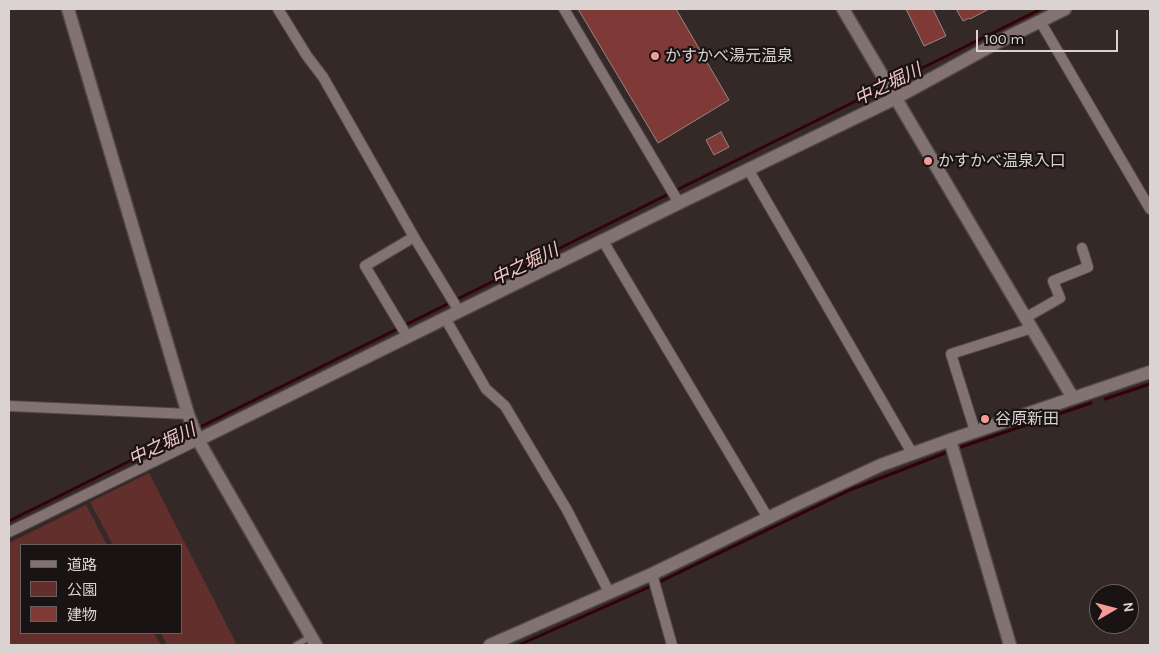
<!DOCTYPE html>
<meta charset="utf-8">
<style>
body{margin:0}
#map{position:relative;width:1159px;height:654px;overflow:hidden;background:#352928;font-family:Karla,"Noto Sans JP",sans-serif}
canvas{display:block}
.frame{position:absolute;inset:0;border:10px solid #dbd3d2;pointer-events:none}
.legend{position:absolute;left:20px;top:544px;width:162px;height:90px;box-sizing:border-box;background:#191313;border:1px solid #67605f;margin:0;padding:6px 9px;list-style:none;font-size:15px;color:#dbd3d2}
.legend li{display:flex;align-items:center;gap:10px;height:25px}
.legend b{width:25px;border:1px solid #67605f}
.north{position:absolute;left:1089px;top:584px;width:50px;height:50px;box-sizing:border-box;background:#191313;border:1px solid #67605f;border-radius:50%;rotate:82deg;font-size:14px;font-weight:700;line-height:20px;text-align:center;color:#dbd3d2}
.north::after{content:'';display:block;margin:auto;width:18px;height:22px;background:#f59b96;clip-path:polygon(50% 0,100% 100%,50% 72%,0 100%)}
.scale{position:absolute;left:976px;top:30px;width:142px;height:22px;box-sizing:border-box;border:2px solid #dbd3d2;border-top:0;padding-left:6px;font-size:15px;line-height:18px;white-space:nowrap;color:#dbd3d2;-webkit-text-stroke:4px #191313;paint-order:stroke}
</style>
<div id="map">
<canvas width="1159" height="654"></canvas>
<div class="frame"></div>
<ul class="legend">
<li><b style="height:6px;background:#827372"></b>道路</li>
<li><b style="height:14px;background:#622f2d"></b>公園</li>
<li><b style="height:14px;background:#7f3a38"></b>建物</li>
</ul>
<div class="north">N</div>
<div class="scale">100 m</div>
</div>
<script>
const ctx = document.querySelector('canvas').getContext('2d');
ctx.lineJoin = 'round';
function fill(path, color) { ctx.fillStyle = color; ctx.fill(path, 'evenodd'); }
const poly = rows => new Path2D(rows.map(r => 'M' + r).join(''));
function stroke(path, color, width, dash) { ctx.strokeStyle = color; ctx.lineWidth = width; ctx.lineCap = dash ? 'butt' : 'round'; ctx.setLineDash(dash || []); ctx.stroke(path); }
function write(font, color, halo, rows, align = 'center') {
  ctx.font = font + ' Karla,"Noto Sans JP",sans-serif'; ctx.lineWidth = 4.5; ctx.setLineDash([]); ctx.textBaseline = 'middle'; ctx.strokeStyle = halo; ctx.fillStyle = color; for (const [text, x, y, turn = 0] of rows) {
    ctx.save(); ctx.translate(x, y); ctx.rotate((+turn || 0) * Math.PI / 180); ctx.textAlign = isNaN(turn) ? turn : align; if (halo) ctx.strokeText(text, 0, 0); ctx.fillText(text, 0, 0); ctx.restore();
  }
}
fill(poly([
 [149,473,237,645,167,645,161,633,181,633,181,545,113,545,90,502],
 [86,505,107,545,21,545,21,633,154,633,161,645,9,645,9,543]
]), '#622f2d');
stroke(poly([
 [890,84,1041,9],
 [1105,399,1150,384],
 [198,428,884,87],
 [961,447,1091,403],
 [9,521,192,430],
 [519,645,647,588,850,490,945,453]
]), '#320205', 3);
const building = poly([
 [578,9,676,9,729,100,658,143,578,9],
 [906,9,933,9,946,36,924,46,906,9],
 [956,9,989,9,970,19,969,18,963,21,956,9],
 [721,132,729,147,714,155,706,140,721,132]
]);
fill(building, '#7f3a38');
stroke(building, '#948684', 1);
const lane = poly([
 [296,645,310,637]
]);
const street = poly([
 [278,9,307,56,323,77,414,237,459,311],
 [564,9,679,203],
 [1040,21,1150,209],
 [748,169,912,453],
 [603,241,768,518],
 [445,318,486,389,505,406,567,510,609,592],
 [1025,318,1060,298,1053,281,1088,267,1082,248],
 [407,336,365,266,414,237],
 [9,406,188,414],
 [975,431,951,354,1032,328],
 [9,532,198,440],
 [652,574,672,645]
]);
const secondary = poly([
 [68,9,188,414,198,440,316,645],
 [843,9,1073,398],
 [198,440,679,203,896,98,1000,41,1065,9],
 [950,440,1010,645],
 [490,645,652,574,799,503,881,465,950,440,1150,372]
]);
stroke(lane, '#514847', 8);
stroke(street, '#514847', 12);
stroke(secondary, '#514847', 15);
stroke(lane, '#827372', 5);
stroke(street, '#827372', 10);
stroke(secondary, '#827372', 12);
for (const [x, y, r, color] of [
 [655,56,5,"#f59b96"],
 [928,161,5,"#f59b96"],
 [985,419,5,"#f59b96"]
]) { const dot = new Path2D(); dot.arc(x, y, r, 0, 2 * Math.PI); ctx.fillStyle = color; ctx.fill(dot); stroke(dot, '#191313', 2); }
write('16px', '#dbd3d2', '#191313', [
 ["かすかべ湯元温泉",665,56],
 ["かすかべ温泉入口",938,161],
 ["谷原新田",995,419]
], 'left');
write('italic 18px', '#f1c5c2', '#191313', [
 ["中之堀川",888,85,-26],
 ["中之堀川",525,265,-26],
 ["中之堀川",162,445,-26]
]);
</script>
